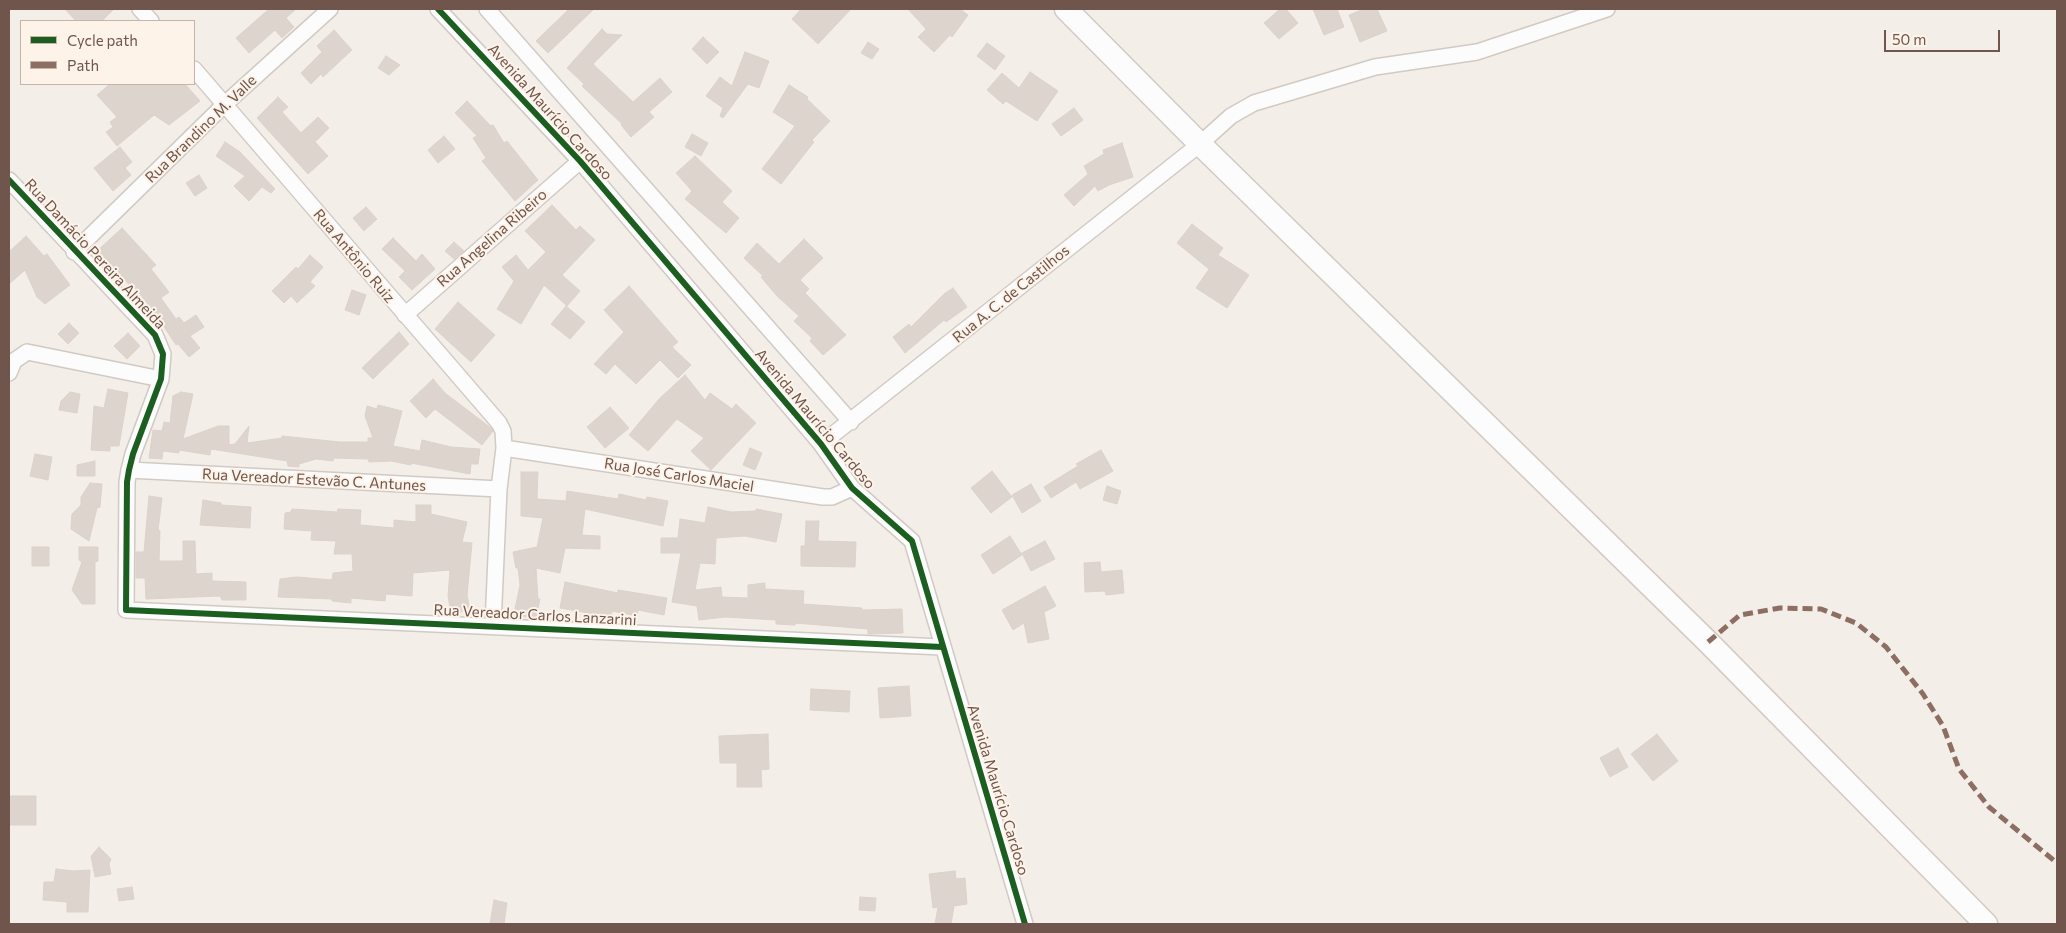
<!DOCTYPE html>
<meta charset="utf-8">
<style>
body{margin:0}
#map{position:relative;width:2066px;height:933px;overflow:hidden;background:#f4eee8;font-family:Commissioner,sans-serif}
canvas{display:block}
.frame{position:absolute;inset:0;border:10px solid #6f554c;pointer-events:none}
.legend{position:absolute;left:20px;top:20px;width:175px;height:65px;box-sizing:border-box;background:#fdf3e8;border:1px solid #c4b4aa;margin:0;padding:6px 9px;list-style:none;font-size:15px;color:#6f554c}
.legend li{display:flex;align-items:center;gap:10px;height:25px}
.legend b{width:25px;border:1px solid #c4b4aa}
.scale{position:absolute;left:1884px;top:30px;width:116px;height:22px;box-sizing:border-box;border:2px solid #6f554c;border-top:0;padding-left:6px;font-size:15px;line-height:18px;white-space:nowrap;color:#6f554c;-webkit-text-stroke:4px #fdf3e8;paint-order:stroke}
</style>
<div id="map">
<canvas width="2066" height="933"></canvas>
<div class="frame"></div>
<ul class="legend">
<li><b style="height:6px;background:#1b5e20"></b>Cycle path</li>
<li><b style="height:6px;background:#8d6e63"></b>Path</li>
</ul>
<div class="scale">50 m</div>
</div>
<script>
const ctx = document.querySelector('canvas').getContext('2d');
ctx.lineJoin = 'round';
function fill(path, color) { ctx.fillStyle = color; ctx.fill(path, 'evenodd'); }
const poly = rows => new Path2D(rows.map(r => 'M' + r).join(''));
function stroke(path, color, width, dash) { ctx.strokeStyle = color; ctx.lineWidth = width; ctx.lineCap = dash ? 'butt' : 'round'; ctx.setLineDash(dash || []); ctx.stroke(path); }
function write(font, color, halo, rows, align = 'center') {
  ctx.font = font + ' Commissioner,sans-serif'; ctx.lineWidth = 4; ctx.setLineDash([]); ctx.textBaseline = 'middle'; ctx.strokeStyle = halo; ctx.fillStyle = color; for (const [text, x, y, turn = 0] of rows) {
    ctx.save(); ctx.translate(x, y); ctx.rotate((+turn || 0) * Math.PI / 180); ctx.textAlign = isNaN(turn) ? turn : align; if (halo) ctx.strokeText(text, 0, 0); ctx.fillText(text, 0, 0); ctx.restore();
  }
}
const building = poly([
 [65,9,114,9,102,21,76,21,65,9],
 [269,9,296,9,286,18,294,27,282,38,275,30,249,53,236,38,269,9],
 [569,9,594,9,548,53,536,41,569,9],
 [801,9,851,9,818,44,792,19,801,9],
 [908,9,960,9,968,15,952,37,950,35,934,52,918,37,926,29,908,9],
 [1280,9,1286,9,1298,23,1279,39,1264,23,1280,9],
 [1313,9,1337,9,1344,27,1324,35,1313,9],
 [1364,9,1377,9,1387,31,1360,42,1349,15,1364,9],
 [602,29,607,34,622,35,593,64,633,102,660,78,672,92,649,112,654,117,631,137,621,125,622,124,582,86,584,84,567,68,602,29],
 [334,30,352,50,323,77,321,74,311,84,301,73,322,52,317,46,334,30],
 [703,37,719,52,707,64,692,49,703,37],
 [868,42,879,49,872,59,861,53,868,42],
 [987,43,1005,56,995,70,977,56,987,43],
 [745,52,769,61,759,88,748,84,723,118,720,116,723,108,706,96,720,77,732,86,745,52],
 [386,56,400,65,389,75,378,68,386,56],
 [1030,72,1058,91,1037,121,1006,101,1003,104,987,90,1002,73,1019,88,1030,72],
 [110,84,185,84,200,101,169,125,154,115,117,146,106,132,113,127,110,122,117,117,97,95,110,84],
 [789,85,808,97,807,99,830,121,812,140,814,142,781,184,762,169,795,126,773,112,789,85],
 [278,97,288,107,282,112,301,133,318,117,329,128,315,142,328,156,308,174,257,118,278,97],
 [467,101,491,126,493,125,504,143,507,141,538,180,515,201,482,161,486,158,473,138,477,136,455,113,467,101],
 [1074,108,1083,120,1061,136,1052,124,1074,108],
 [692,134,708,143,701,156,685,147,692,134],
 [444,136,455,149,438,163,428,150,444,136],
 [225,142,240,152,275,189,271,193,262,187,249,201,234,186,245,176,216,156,225,142],
 [1122,143,1133,177,1109,185,1098,191,1095,186,1074,206,1064,195,1088,174,1084,166,1104,154,1103,150,1122,143],
 [120,147,132,162,125,168,131,175,113,191,94,168,120,147],
 [695,156,732,191,722,202,739,218,726,233,685,199,692,191,676,173,695,156],
 [199,175,207,188,195,196,186,183,199,175],
 [552,205,576,230,580,226,595,240,562,275,580,291,567,306,544,285,521,324,497,309,514,281,502,267,516,255,528,270,546,252,525,231,552,205],
 [366,207,377,219,364,231,353,218,366,207],
 [1192,224,1223,248,1218,255,1249,275,1227,308,1196,288,1209,269,1177,243,1192,224],
 [122,228,156,265,151,269,169,292,161,298,176,319,179,317,184,323,196,315,204,327,190,336,200,348,189,357,178,344,176,345,157,316,133,285,131,287,119,273,117,275,96,252,122,228],
 [26,236,44,256,47,254,70,285,45,304,37,297,25,270,9,284,9,252,26,236],
 [393,238,416,261,422,254,435,269,412,290,399,277,405,271,382,249,393,238],
 [804,239,823,258,800,280,809,289,805,293,846,335,823,355,810,341,812,338,794,321,799,316,777,296,761,277,763,276,744,258,757,243,779,264,804,239],
 [454,242,464,251,454,259,445,251,454,242],
 [310,255,323,267,310,282,315,286,297,303,291,296,284,303,272,291,296,267,298,269,310,255],
 [629,286,678,342,672,347,691,365,678,378,660,360,636,384,615,364,606,374,594,364,624,332,604,310,629,286],
 [953,288,967,307,946,322,944,320,905,353,893,337,909,324,911,327,944,294,953,288],
 [352,290,366,295,359,315,345,310,352,290],
 [458,302,495,335,471,362,435,329,458,302],
 [566,306,585,322,570,339,551,324,566,306],
 [69,323,79,333,68,344,58,334,69,323],
 [399,332,409,344,373,379,362,368,399,332],
 [128,333,140,346,127,359,114,346,128,333],
 [685,375,705,400,710,393,732,409,736,404,756,423,711,470,691,451,704,438,677,419,648,451,629,435,659,399,685,375],
 [433,379,445,393,491,428,493,431,482,445,435,409,426,418,410,401,433,379],
 [108,389,128,393,119,446,110,446,110,451,91,450,94,406,104,408,108,389],
 [70,392,80,394,77,413,59,410,61,401,70,392],
 [181,392,193,394,183,439,218,426,229,426,229,445,235,444,249,426,247,443,282,438,282,436,340,442,368,442,368,438,373,438,365,416,367,406,377,409,378,405,402,411,393,446,420,451,422,440,451,447,480,449,478,464,471,464,470,474,411,463,411,465,391,461,369,462,368,459,334,458,333,461,316,459,299,464,299,467,288,466,287,461,211,449,210,455,179,450,179,453,163,451,162,459,149,458,153,430,162,431,164,422,170,423,173,396,181,392],
 [610,407,629,428,605,448,587,427,610,407],
 [750,448,762,453,755,470,743,465,750,448],
 [1101,450,1113,471,1080,489,1076,482,1051,498,1044,487,1078,466,1076,464,1101,450],
 [35,454,52,457,48,480,30,476,35,454],
 [95,461,95,476,77,476,77,465,95,461],
 [992,471,1012,497,991,513,971,488,992,471],
 [521,472,538,472,537,499,566,501,567,491,618,499,619,494,646,500,647,497,668,501,663,526,585,509,582,535,600,536,600,549,565,548,560,573,536,568,538,599,540,599,536,619,514,614,520,585,518,568,516,568,513,552,537,547,543,518,521,516,521,472],
 [90,483,102,484,100,507,97,508,89,541,71,529,71,526,72,514,81,505,81,497,90,483],
 [1031,484,1041,501,1022,513,1012,495,1031,484],
 [1107,486,1121,491,1117,504,1103,500,1107,486],
 [149,496,162,498,158,530,160,531,159,561,183,561,183,541,195,541,196,574,212,573,212,581,246,582,246,600,222,600,220,596,146,599,145,578,136,578,136,552,144,552,149,496],
 [203,500,221,503,221,505,251,507,250,528,200,525,203,500],
 [416,505,431,505,431,514,467,522,462,542,472,543,467,595,470,610,451,614,448,596,450,570,413,573,412,596,386,594,385,601,351,598,351,603,332,601,332,599,278,597,280,579,297,577,332,580,333,573,353,571,352,554,334,554,336,541,311,540,312,531,284,529,285,513,291,512,292,509,337,512,338,509,361,510,360,525,394,528,394,520,416,522,416,505],
 [708,507,731,512,756,511,756,509,782,514,776,542,745,536,716,538,715,564,700,563,695,590,721,587,722,597,748,598,748,585,765,583,765,589,804,591,803,604,862,608,862,610,902,609,903,633,868,634,868,629,795,623,795,625,776,624,776,620,725,617,699,620,697,606,672,602,681,553,661,553,661,538,678,538,680,519,705,523,708,507],
 [806,521,819,521,818,541,856,542,855,567,801,566,801,546,805,546,806,521],
 [1010,536,1022,555,993,574,981,555,1010,536],
 [1045,541,1055,559,1031,571,1022,553,1045,541],
 [32,547,49,547,49,566,32,566,32,547],
 [79,547,98,547,98,561,95,562,95,604,82,604,72,590,82,562,79,560,79,547],
 [1100,562,1101,572,1122,570,1124,593,1106,595,1105,591,1085,592,1084,563,1100,562],
 [565,582,618,593,618,590,667,598,664,615,638,610,637,616,612,611,611,617,560,608,565,582],
 [1045,586,1056,606,1044,612,1049,639,1028,643,1024,623,1013,630,1002,610,1045,586],
 [909,686,911,716,880,718,878,688,909,686],
 [811,689,850,691,849,712,810,710,811,689],
 [768,734,769,769,761,770,762,787,737,787,737,763,720,763,719,736,768,734],
 [1657,734,1678,761,1653,781,1631,754,1657,734],
 [1618,748,1628,767,1610,777,1600,758,1618,748],
 [9,796,36,796,36,825,9,825,9,796],
 [99,847,111,859,109,864,111,874,95,877,91,856,99,847],
 [56,869,74,871,90,870,88,912,67,912,67,902,43,900,44,882,54,882,56,869],
 [955,871,956,879,965,878,967,904,954,906,951,924,935,924,938,907,933,908,929,874,955,871],
 [132,887,134,899,119,901,117,889,132,887],
 [860,897,876,898,875,911,859,910,860,897],
 [494,900,507,903,504,924,490,924,494,900]
]);
fill(building, '#ddd4ce');
stroke(building, '#dcd1cb', 1);
const street = poly([
 [140,9,151,21],
 [438,9,580,161,821,444,852,488,912,541,1025,924],
 [487,9,851,422],
 [194,69,499,423,503,431,504,448,499,489,493,625],
 [9,180,155,335,163,354,161,379,133,454,129,470,127,482,126,610,942,647],
 [74,252,225,104,330,9],
 [405,315,580,161],
 [9,373,14,361,27,352,161,379],
 [821,444,1200,144,1231,116,1254,103,1375,67,1477,52,1607,9],
 [504,448,823,497,832,497,852,488],
 [129,470,499,489]
]);
const secondary = poly([
 [1066,9,1200,144,1708,642,1986,924]
]);
stroke(street, '#d1cac4', 18);
stroke(secondary, '#d3cac4', 25);
stroke(street, '#fdfcfc', 15);
stroke(secondary, '#fdfcfc', 22);
stroke(poly([
 [1708,642,1740,615,1780,608,1821,609,1856,623,1886,647,1923,694,1943,726,1959,769,1989,807,2057,863]
]), '#8d6e63', 5, [10, 5]);
stroke(poly([
 [438,9,580,161,821,444,852,488,912,541,1025,924],
 [9,180,155,335,163,354,161,379,133,454,129,470,127,482,126,610,942,647]
]), '#1b5e20', 6);
write('15px', '#6f554c', '#fdf3e8', [
 ["Avenida Maurício Cardoso",550,112,48],
 ["Rua Brandino M. Valle",201,129,-44],
 ["Rua Angelina Ribeiro",492,238,-41],
 ["Rua Damácio Pereira Almeida",95,254,47],
 ["Rua Antônio Ruiz",354,256,50],
 ["Rua A. C. de Castilhos",1011,294,-39],
 ["Avenida Maurício Cardoso",815,419,50],
 ["Rua José Carlos Maciel",679,475,9],
 ["Rua Vereador Estevão C. Antunes",314,480,3],
 ["Rua Vereador Carlos Lanzarini",535,615,3],
 ["Avenida Maurício Cardoso",998,790,73]
]);
</script>
